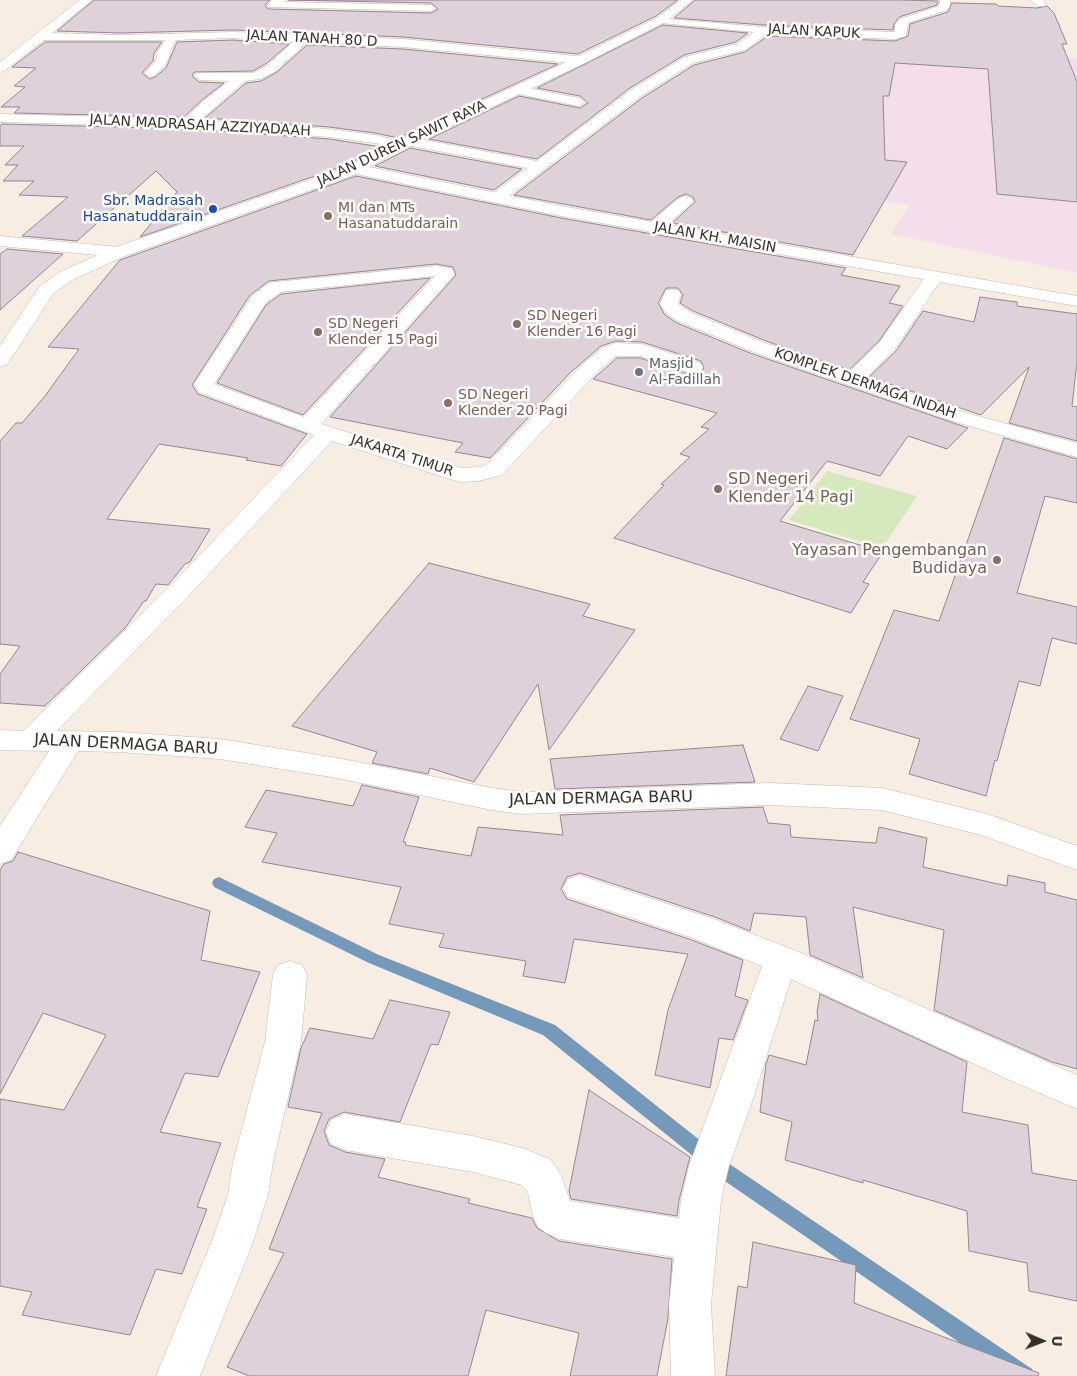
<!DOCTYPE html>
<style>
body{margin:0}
#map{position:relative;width:1077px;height:1376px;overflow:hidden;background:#f7ede3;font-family:"DejaVu Sans",sans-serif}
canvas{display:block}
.north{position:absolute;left:1017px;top:1316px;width:50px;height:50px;-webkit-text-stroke:4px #fefcfa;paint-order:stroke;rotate:91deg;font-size:14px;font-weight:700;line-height:20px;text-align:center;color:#34302c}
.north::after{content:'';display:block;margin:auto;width:18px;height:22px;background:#34302c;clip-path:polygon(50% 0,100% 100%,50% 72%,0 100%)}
</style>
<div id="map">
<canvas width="1077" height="1376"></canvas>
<div class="north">U</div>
</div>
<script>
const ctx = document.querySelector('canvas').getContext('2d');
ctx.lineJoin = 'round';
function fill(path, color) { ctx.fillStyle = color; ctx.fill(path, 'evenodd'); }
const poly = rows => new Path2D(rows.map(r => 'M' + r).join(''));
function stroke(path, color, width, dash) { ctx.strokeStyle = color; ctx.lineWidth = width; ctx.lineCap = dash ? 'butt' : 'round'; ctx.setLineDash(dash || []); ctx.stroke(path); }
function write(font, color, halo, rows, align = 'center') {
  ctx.font = font + ' "DejaVu Sans",sans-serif'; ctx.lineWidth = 5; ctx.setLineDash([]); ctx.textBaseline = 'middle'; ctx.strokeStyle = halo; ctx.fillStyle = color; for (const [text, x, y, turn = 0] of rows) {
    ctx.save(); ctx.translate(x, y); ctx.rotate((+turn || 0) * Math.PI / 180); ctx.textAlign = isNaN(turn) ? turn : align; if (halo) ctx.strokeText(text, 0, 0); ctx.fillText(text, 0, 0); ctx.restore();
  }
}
fill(poly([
 [810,36,1024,46,1043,57,1077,58,1077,273,891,234,909,205,765,179,796,60]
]), '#f4deec');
fill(poly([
 [827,471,917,496,882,548,789,520]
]), '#d5e9bc');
fill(poly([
 [219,877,379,955,555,1025,731,1165,1032,1369,1035,1376,1008,1376,719,1177,543,1035,369,963,214,887,212,883,214,879,219,877]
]), '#7499bb');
const building = poly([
 [94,0,270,0,265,5,268,9,431,13,438,9,431,3,288,0,678,0,656,16,578,54,403,37,233,30,120,33,57,31,94,0],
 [695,0,901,0,938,1,937,5,899,17,894,24,893,30,764,25,674,18,695,0],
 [952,3,996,4,998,6,1037,8,1047,6,1054,13,1067,44,1062,44,1077,82,1077,202,997,194,988,69,895,63,889,96,883,96,885,160,907,162,853,255,672,223,695,202,693,197,686,194,678,197,651,220,514,195,642,98,694,65,745,52,768,36,895,41,908,36,910,24,948,12,952,3],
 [663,25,748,33,736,42,684,55,630,88,537,159,429,139,519,96,580,108,588,103,580,96,537,88,663,25],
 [233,40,289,44,267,63,253,71,194,72,192,76,199,82,224,83,202,100,184,117,14,113,20,107,1,107,25,87,14,86,36,68,12,67,45,42,162,42,154,53,153,61,142,73,150,79,155,77,166,68,177,42,233,40],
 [307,45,403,49,558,64,398,138,375,133,329,127,205,118,246,83,261,81,277,72,307,45],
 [2,124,189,129,329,139,382,147,349,164,140,237,177,192,156,171,77,241,22,236,68,197,19,195,34,181,3,181,18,165,5,165,24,146,0,146,0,126,2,124],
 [410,148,522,169,494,190,375,166,410,148],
 [356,176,561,218,846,268,841,275,900,286,889,303,903,306,879,341,849,370,766,341,693,311,680,303,683,295,678,288,666,288,658,303,665,315,677,323,750,353,968,428,947,449,908,436,880,476,827,461,780,521,883,552,863,582,869,584,851,613,614,538,664,485,661,484,690,457,680,454,709,429,701,427,717,413,593,379,617,358,640,358,692,375,701,373,704,368,701,361,642,342,616,341,601,346,570,373,490,458,455,452,463,443,330,417,456,275,453,267,436,264,269,281,250,295,192,385,198,394,307,434,281,466,246,460,248,458,159,444,107,519,210,529,190,562,185,564,168,585,156,584,146,601,144,601,125,628,45,706,0,703,0,674,20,646,0,644,0,441,16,423,22,423,45,396,79,349,48,347,120,260,356,176],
 [7,249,63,254,0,310,0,254,7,249],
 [430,278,303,415,217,383,266,305,281,294,430,278],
 [980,297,1017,302,1017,306,1077,314,1077,362,1072,406,1077,407,1077,441,1009,423,1029,367,981,415,869,377,896,351,923,311,974,322,980,297],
 [1004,438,1077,459,1077,503,1045,496,1017,593,1077,607,1077,644,1052,638,1040,686,1019,681,997,761,995,760,986,796,909,774,920,739,850,719,894,610,939,621,1004,438],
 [429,563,590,604,583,616,635,630,549,750,538,684,474,782,430,768,428,774,372,763,377,752,292,726,429,563],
 [808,686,843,696,818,751,780,739,808,686],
 [743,745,755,782,555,789,550,759,743,745],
 [362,785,419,797,403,842,406,842,405,845,471,856,478,827,563,835,560,815,763,807,768,823,790,825,791,837,876,843,879,827,927,838,923,867,1007,886,1008,875,1045,883,1045,892,1077,900,1077,1069,1052,1062,934,1010,944,930,853,907,863,978,810,955,806,917,754,913,750,931,715,917,580,873,567,877,561,889,567,899,689,939,743,960,735,996,748,1000,733,1040,719,1038,710,1088,655,1075,668,1010,688,954,574,939,565,983,523,976,526,961,439,947,444,934,389,924,401,887,262,862,277,833,245,827,266,790,353,806,362,785],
 [18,852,210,911,201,960,260,972,218,1077,185,1073,160,1132,221,1143,197,1207,207,1209,182,1274,156,1269,130,1335,22,1315,32,1292,0,1286,0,1099,64,1110,106,1035,43,1013,0,1094,0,870,4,864,13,861,18,852],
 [820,994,967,1062,962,1112,1028,1125,1032,1173,1077,1181,1077,1301,1029,1291,1027,1263,969,1251,967,1211,863,1180,863,1183,785,1160,792,1122,760,1112,766,1064,769,1055,806,1065,815,1020,818,1021,817,1012,820,994],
 [390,1000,450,1012,438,1045,431,1044,400,1122,344,1112,329,1119,324,1131,329,1145,345,1152,385,1159,378,1177,470,1199,468,1203,532,1218,537,1228,559,1241,672,1259,668,1318,657,1376,570,1376,579,1333,486,1310,468,1376,249,1376,227,1367,284,1253,269,1249,322,1113,288,1107,301,1048,310,1028,373,1039,390,1000],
 [589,1090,690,1157,679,1200,677,1216,571,1199,569,1191,589,1090],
 [753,1242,856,1265,854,1303,1039,1373,1038,1376,726,1376,738,1286,747,1288,753,1242]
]);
fill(building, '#ded1d9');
stroke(building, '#938890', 1);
const street = poly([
 [80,0,92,0,52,33,120,35,233,32,403,39,585,57,587,60,585,63,581,64,403,47,306,43,276,71,260,79,245,81,200,120,329,129,375,135,401,141,408,137,537,161,631,90,685,57,737,44,753,32,661,23,655,20,657,18,764,27,895,32,895,25,900,19,939,6,940,0,950,0,950,6,947,10,908,23,906,36,895,39,767,34,745,50,693,63,641,96,503,201,497,203,491,201,489,198,491,195,527,168,407,145,405,148,400,149,375,143,329,137,189,127,0,122,0,114,185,119,203,101,229,81,200,80,194,76,196,73,253,73,268,65,293,42,233,38,176,40,169,53,170,55,164,67,154,76,150,77,144,73,155,62,157,56,156,54,165,40,44,40,4,71,0,72,0,62,80,0],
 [273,0,286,0,285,2,431,5,436,8,431,11,268,7,267,5,273,0],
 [1031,0,1043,0,1046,4,1045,6,1037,6,1031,0],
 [518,86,579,98,586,102,579,106,513,93,512,90,513,87,518,86],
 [685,196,691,198,693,201,691,204,661,230,649,230,647,227,649,224,679,198,685,196],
 [0,236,119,247,125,248,127,252,125,256,119,257,0,246,0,236],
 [436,266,451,268,455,274,321,424,462,468,478,467,486,465,584,363,602,348,616,343,642,344,700,363,703,367,700,371,693,373,640,356,616,356,598,371,502,475,478,481,461,482,453,480,332,441,195,589,57,731,119,732,220,739,337,758,492,788,522,792,770,783,882,788,987,814,1077,846,1077,870,981,835,882,810,770,805,522,814,492,810,337,778,220,759,119,752,78,751,11,860,0,864,0,826,49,751,0,750,0,730,23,731,177,579,314,435,199,392,194,384,252,296,269,283,275,282,436,266],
 [435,276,304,417,214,384,265,304,280,292,435,276],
 [934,272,940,273,943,277,894,350,866,378,963,412,1077,443,1077,457,949,420,751,351,678,321,667,314,660,304,666,290,672,289,678,290,681,294,678,304,692,313,765,343,849,372,880,342,928,273,934,272],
 [579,875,714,919,794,950,1077,1075,1077,1109,1005,1078,791,979,754,1096,729,1166,721,1200,711,1304,715,1376,671,1376,669,1304,674,1257,560,1239,546,1233,538,1227,532,1213,528,1192,522,1185,473,1172,345,1150,331,1144,326,1132,331,1120,345,1114,473,1136,522,1148,550,1159,561,1175,570,1201,679,1218,681,1200,689,1166,762,966,690,937,568,897,563,888,568,879,579,875],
 [290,961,302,965,307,975,301,1042,273,1162,268,1195,253,1242,200,1376,156,1376,213,1238,228,1195,233,1162,265,1042,273,975,278,965,290,961]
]);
const secondary = poly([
 [681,0,693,0,665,22,585,63,405,148,369,167,561,206,1077,296,1077,306,561,216,356,174,125,256,72,280,53,294,7,365,0,367,0,346,40,286,60,272,113,248,350,166,395,142,577,57,657,18,681,0]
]);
stroke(street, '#c3bab0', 1);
stroke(secondary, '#c3bab0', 1);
fill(street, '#fff');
fill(secondary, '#fff');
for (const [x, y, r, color] of [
 [213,209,5,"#1a4fb4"],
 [328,216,5,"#8d6e63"],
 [517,324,5,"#8d6e63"],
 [318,332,5,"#8d6e63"],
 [639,372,5,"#6b7280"],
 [448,403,5,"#8d6e63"],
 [718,489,5,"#8d6e63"],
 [997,560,5,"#8d6e63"]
]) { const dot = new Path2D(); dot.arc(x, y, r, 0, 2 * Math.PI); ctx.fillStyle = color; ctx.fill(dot); stroke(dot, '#fefcfa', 2); }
write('14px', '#34302c', '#fefcfa', [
 ["JALAN KAPUK",814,32,3],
 ["JALAN TANAH 80 D",312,39,3],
 ["JALAN MADRASAH AZZIYADAAH",200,126,3],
 ["JALAN DUREN SAWIT RAYA",402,144,-25],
 ["JALAN KH. MAISIN",715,238,10],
 ["KOMPLEK DERMAGA INDAH",865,384,19],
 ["JAKARTA TIMUR",402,456,18]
]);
write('14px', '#164399', '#fefcfa', [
 ["Sbr. Madrasah",203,201],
 ["Hasanatuddarain",203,217]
], 'right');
write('14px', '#785e54', '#fefcfa', [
 ["MI dan MTs",338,208],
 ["Hasanatuddarain",338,224],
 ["SD Negeri",527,316],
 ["Klender 16 Pagi",527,332],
 ["SD Negeri",328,324],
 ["Klender 15 Pagi",328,340],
 ["SD Negeri",458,395],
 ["Klender 20 Pagi",458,411]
], 'left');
write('14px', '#5b616d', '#fefcfa', [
 ["Masjid",649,364],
 ["Al-Fadillah",649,380]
], 'left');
write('16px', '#785e54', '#fefcfa', [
 ["SD Negeri",728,480],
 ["Klender 14 Pagi",728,498],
 ["Yayasan Pengembangan",987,551,"right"],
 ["Budidaya",987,569,"right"]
], 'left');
write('16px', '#34302c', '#fefcfa', [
 ["JALAN DERMAGA BARU",126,745,3],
 ["JALAN DERMAGA BARU",601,799,-1]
]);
</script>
